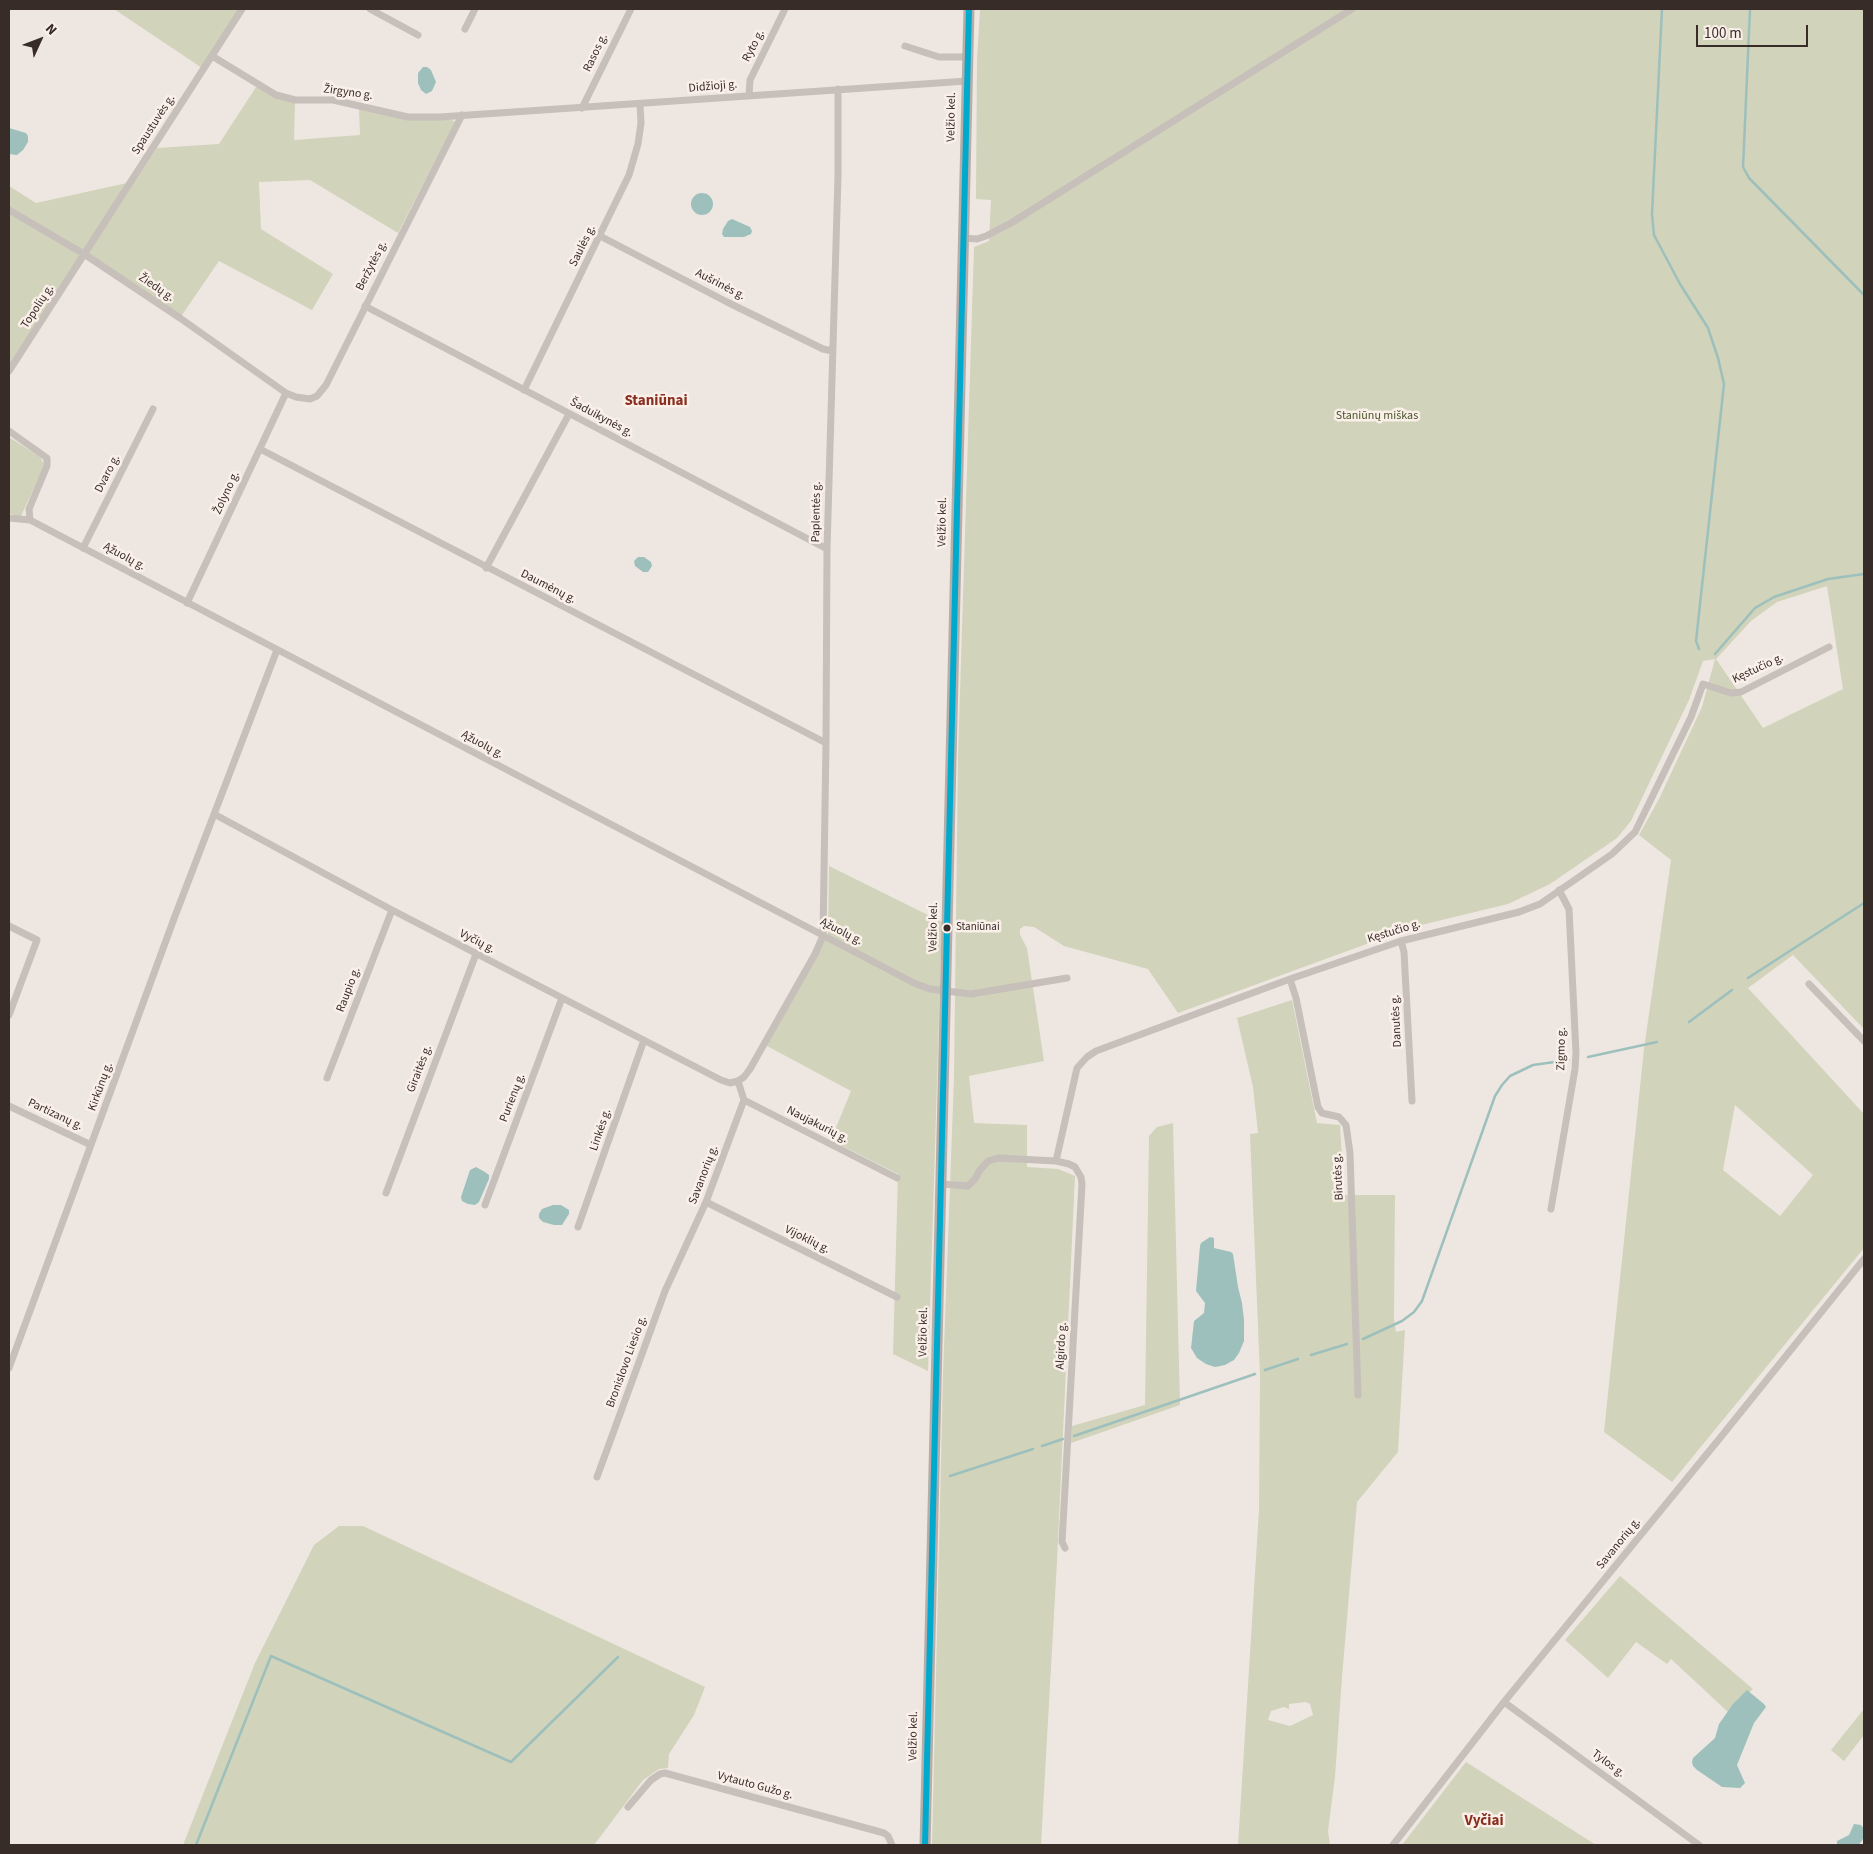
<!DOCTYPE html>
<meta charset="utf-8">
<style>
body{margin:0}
#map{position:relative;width:1873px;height:1854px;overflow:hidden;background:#eee7e1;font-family:"Source Sans 3",sans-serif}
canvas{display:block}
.frame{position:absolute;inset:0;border:10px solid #382c28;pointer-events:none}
.north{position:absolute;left:15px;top:15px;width:50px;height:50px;-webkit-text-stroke:4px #faf0e9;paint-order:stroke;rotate:47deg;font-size:14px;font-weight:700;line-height:20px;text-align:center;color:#382c28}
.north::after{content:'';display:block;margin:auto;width:18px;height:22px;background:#382c28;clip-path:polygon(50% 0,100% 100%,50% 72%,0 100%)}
.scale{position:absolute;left:1696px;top:25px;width:112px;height:22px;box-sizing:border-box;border:2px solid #382c28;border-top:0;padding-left:6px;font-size:15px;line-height:18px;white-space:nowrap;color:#382c28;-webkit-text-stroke:4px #faf0e9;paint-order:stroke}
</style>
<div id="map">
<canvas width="1873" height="1854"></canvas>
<div class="frame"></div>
<div class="north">N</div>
<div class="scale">100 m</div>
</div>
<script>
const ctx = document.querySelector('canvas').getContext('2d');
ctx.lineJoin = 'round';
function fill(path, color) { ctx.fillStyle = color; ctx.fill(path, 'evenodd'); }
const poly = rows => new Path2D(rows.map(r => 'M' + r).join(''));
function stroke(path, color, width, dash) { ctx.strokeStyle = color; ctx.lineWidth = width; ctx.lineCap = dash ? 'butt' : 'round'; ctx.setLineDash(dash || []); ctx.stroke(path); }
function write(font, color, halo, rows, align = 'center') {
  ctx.font = font + ' "Source Sans 3",sans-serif'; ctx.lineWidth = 5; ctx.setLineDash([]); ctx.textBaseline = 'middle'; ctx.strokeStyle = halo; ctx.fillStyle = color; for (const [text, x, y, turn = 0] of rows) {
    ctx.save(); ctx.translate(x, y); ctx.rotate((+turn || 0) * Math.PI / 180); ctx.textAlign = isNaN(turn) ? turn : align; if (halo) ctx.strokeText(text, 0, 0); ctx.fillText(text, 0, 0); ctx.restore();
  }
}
fill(poly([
 [114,9,240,9,202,68],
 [980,9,1864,9,1864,1029,1793,955,1748,988,1864,1114,1864,1248,1672,1482,1604,1432,1644,1049,1671,860,1639,835,1659,799,1702,707,1715,659,1703,661,1689,700,1631,821,1617,838,1550,884,1508,904,1413,927,1178,1013,1148,969,1064,946,1034,927,1024,926,1020,929,1020,935,1027,948,1044,1061,969,1076,974,1123,1027,1125,1027,1167,1058,1169,1075,1176,1057,1561,1041,1845,932,1845,943,1375,954,1078,958,756,974,247,989,241,991,200,976,199,977,59],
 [1827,586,1843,689,1763,728,1716,659,1751,621,1777,602],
 [1735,1105,1813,1175,1780,1216,1723,1170],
 [256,87,295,103,294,140,360,135,359,108,452,120,455,122,398,233,310,180,259,182,261,229,333,274,312,310,219,261,180,318,84,254,112,217,157,148,219,144],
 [127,183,9,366,9,186,36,203],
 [9,437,40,457,44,464,42,471,20,518,9,513],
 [829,866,942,922,928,1371,893,1354,898,1174,831,1140,851,1091,767,1046,828,933],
 [1292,1000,1317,1123,1340,1125,1344,1195,1395,1195,1394,1319,1396,1332,1405,1330,1398,1452,1357,1502,1342,1677,1335,1777,1328,1831,1330,1845,1238,1845,1259,1510,1260,1375,1250,1134,1258,1133,1253,1087,1237,1018],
 [1306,1702,1310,1704,1313,1715,1290,1726,1268,1720,1271,1711,1284,1707,1289,1709,1289,1704],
 [1173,1123,1180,1405,1071,1443,1072,1426,1145,1405,1149,1136,1157,1127],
 [339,1526,363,1526,705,1687,694,1715,669,1754,668,1768,659,1769,643,1780,594,1845,183,1845,255,1663,314,1545],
 [1620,1576,1753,1689,1728,1712,1671,1659,1667,1664,1636,1642,1608,1678,1565,1640],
 [1864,1709,1864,1735,1844,1761,1831,1750],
 [1466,1762,1596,1845,1402,1845]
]), '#d1d3ba');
fill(poly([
 [423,67,427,67,431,70,436,82,432,91,426,94,421,90,418,83,418,73],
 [9,128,26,133,28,136,28,142,23,150,17,155,9,154],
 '691 204a11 11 0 1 1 22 0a11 11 0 1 1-22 0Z',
 [732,219,750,227,752,231,751,234,744,237,724,237,722,234,723,229,728,221],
 [638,557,644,557,651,562,652,566,648,572,643,572,635,566,634,561],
 [476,1167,485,1172,489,1175,489,1179,479,1202,475,1205,468,1204,462,1201,461,1197,470,1170],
 [553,1205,561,1205,569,1210,569,1214,562,1225,554,1225,543,1222,539,1218,539,1214,542,1209],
 [1210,1237,1214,1238,1214,1248,1231,1252,1233,1254,1238,1287,1242,1303,1244,1320,1244,1341,1239,1353,1234,1360,1225,1365,1215,1367,1206,1364,1197,1358,1191,1348,1194,1321,1204,1313,1205,1303,1196,1291,1200,1246,1201,1243],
 [1747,1690,1764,1704,1766,1707,1754,1723,1737,1765,1745,1783,1740,1788,1722,1787,1697,1770,1693,1766,1692,1762,1693,1758,1715,1738,1719,1724,1733,1704],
 [1854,1824,1861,1825,1864,1829,1864,1837,1861,1842,1858,1845,1837,1845,1837,1841,1849,1835]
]), '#9dc0bd');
stroke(poly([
 [1662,9,1652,214,1654,235,1680,284,1708,328,1718,358,1724,384,1696,641,1699,649],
 [1750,9,1743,167,1749,178,1864,295],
 [1715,654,1755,608,1774,597,1828,579,1864,574],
 [1748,978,1864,903],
 [1689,1022,1732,990],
 [1588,1057,1657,1042],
 [1363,1339,1402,1321,1414,1312,1422,1301,1495,1096,1502,1085,1510,1076,1533,1065,1569,1060],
 [1311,1355,1347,1344],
 [1265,1370,1298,1359],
 [1074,1436,1255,1374],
 [1042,1446,1063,1439],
 [950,1476,1033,1449],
 [196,1845,271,1656,511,1762,618,1657]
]), '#9dc0bd', 2.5);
stroke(poly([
 [370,9,418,35],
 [465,29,475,9],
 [905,46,939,57,968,57],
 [212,56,276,95,284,97,295,100,333,100,408,117,440,117,967,81],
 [749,95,750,80,785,9],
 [582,108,631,9],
 [9,210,84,254,180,318,286,393,296,397,310,399,317,396,326,385,462,115],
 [600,236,727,302,823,349,832,351],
 [963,238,977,239,986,236,1011,223,1352,9],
 [365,306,827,549],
 [9,371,242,9],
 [524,390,629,175,638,144,641,123,640,104],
 [9,431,47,458,47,466,29,509,30,520],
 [260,449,826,743],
 [9,518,30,520,914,983,930,989,971,994,1067,978],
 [83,548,153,409],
 [486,568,569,414],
 [187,603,286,393],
 [214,814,392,910,721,1080,730,1083,738,1081,744,1077,750,1069,815,954,823,936,826,743,827,549,838,176,838,89],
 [9,926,37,940,9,1015],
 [1401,941,1404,952,1412,1101],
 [1290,979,1296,998,1318,1107,1322,1113,1339,1117,1346,1125,1350,1153,1358,1395],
 [1809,984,1864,1041],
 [327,1078,392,910],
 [738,1081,744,1100,897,1178],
 [9,1106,91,1145],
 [1056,1161,1077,1068,1087,1057,1096,1051,1290,979,1401,941,1519,912,1540,904,1612,854,1635,832,1691,717,1703,684,1731,693,1741,692,1829,647],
 [941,1184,968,1186,975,1179,980,1170,988,1161,998,1158,1056,1161,1069,1164,1075,1167,1081,1177,1082,1184,1062,1542,1065,1548],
 [386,1193,476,954],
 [706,1202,897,1297],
 [485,1205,562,998],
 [1551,1209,1575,1069,1576,1053,1569,909,1559,890],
 [578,1227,644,1040],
 [9,1368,175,916,277,650],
 [597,1477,665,1291,706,1202,744,1100],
 [1504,1702,1699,1845],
 [628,1807,651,1780,660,1774,665,1773,884,1833,888,1836,892,1845],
 [1393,1845,1504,1702,1720,1438,1864,1259]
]), '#c6bfba', 7);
stroke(poly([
 [925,1845,969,9]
]), '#b6ada9', 11);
stroke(poly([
 [925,1845,969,9]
]), '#00a9ce', 6);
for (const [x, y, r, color] of [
 [947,928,4.5,"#382c28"]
]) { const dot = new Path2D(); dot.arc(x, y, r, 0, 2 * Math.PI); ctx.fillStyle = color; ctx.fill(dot); stroke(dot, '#faf0e9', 2); }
write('11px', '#382c28', '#faf0e9', [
 ["Staniūnai",956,928]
], 'left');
write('12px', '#382c28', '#faf0e9', [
 ["Ryto g.",754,46,-63],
 ["Rasos g.",596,53,-64],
 ["Didžioji g.",713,87,-5],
 ["Žirgyno g.",348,93,8],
 ["Velžio kel.",952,117,-89],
 ["Spaustuvės g.",154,125,-57],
 ["Saulės g.",583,246,-64],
 ["Beržytės g.",372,266,-63],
 ["Aušrinės g.",720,285,27],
 ["Žiedų g.",156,288,34],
 ["Topolių g.",38,307,-57],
 ["Šaduikynės g.",601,418,28],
 ["Dvaro g.",108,474,-63],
 ["Žolyno g.",227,493,-65],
 ["Paplentės g.",817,512,-89],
 ["Velžio kel.",943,522,-89],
 ["Ąžuolų g.",124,557,28],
 ["Daumėnų g.",548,587,27],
 ["Kęstučio g.",1758,669,-25],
 ["Ąžuolų g.",482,745,28],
 ["Velžio kel.",934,927,-89],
 ["Ąžuolų g.",841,932,27],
 ["Kęstučio g.",1394,932,-17],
 ["Vyčių g.",477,942,27],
 ["Raupio g.",349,990,-69],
 ["Danutės g.",1397,1021,-93],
 ["Zigmo g.",1562,1049,-89],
 ["Giraitės g.",420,1069,-69],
 ["Kirkūnų g.",101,1087,-70],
 ["Purienų g.",513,1098,-69],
 ["Partizanų g.",55,1115,25],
 ["Naujakurių g.",817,1125,27],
 ["Linkės g.",601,1130,-71],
 ["Savanorių g.",704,1175,-69],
 ["Birutės g.",1339,1177,-93],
 ["Vijoklių g.",807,1240,26],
 ["Velžio kel.",924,1332,-89],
 ["Algirdo g.",1062,1346,-87],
 ["Bronislovo Liesio g.",627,1362,-70],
 ["Savanorių g.",1619,1544,-51],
 ["Velžio kel.",914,1736,-89],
 ["Tylos g.",1608,1764,36],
 ["Vytauto Gužo g.",755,1786,15]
]);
write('12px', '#4a562b', '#faf0e9', [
 ["Staniūnų miškas",1377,416]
]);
write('bold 15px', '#892f1f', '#faf0e9', [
 ["Staniūnai",656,402],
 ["Vyčiai",1484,1822]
]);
</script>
